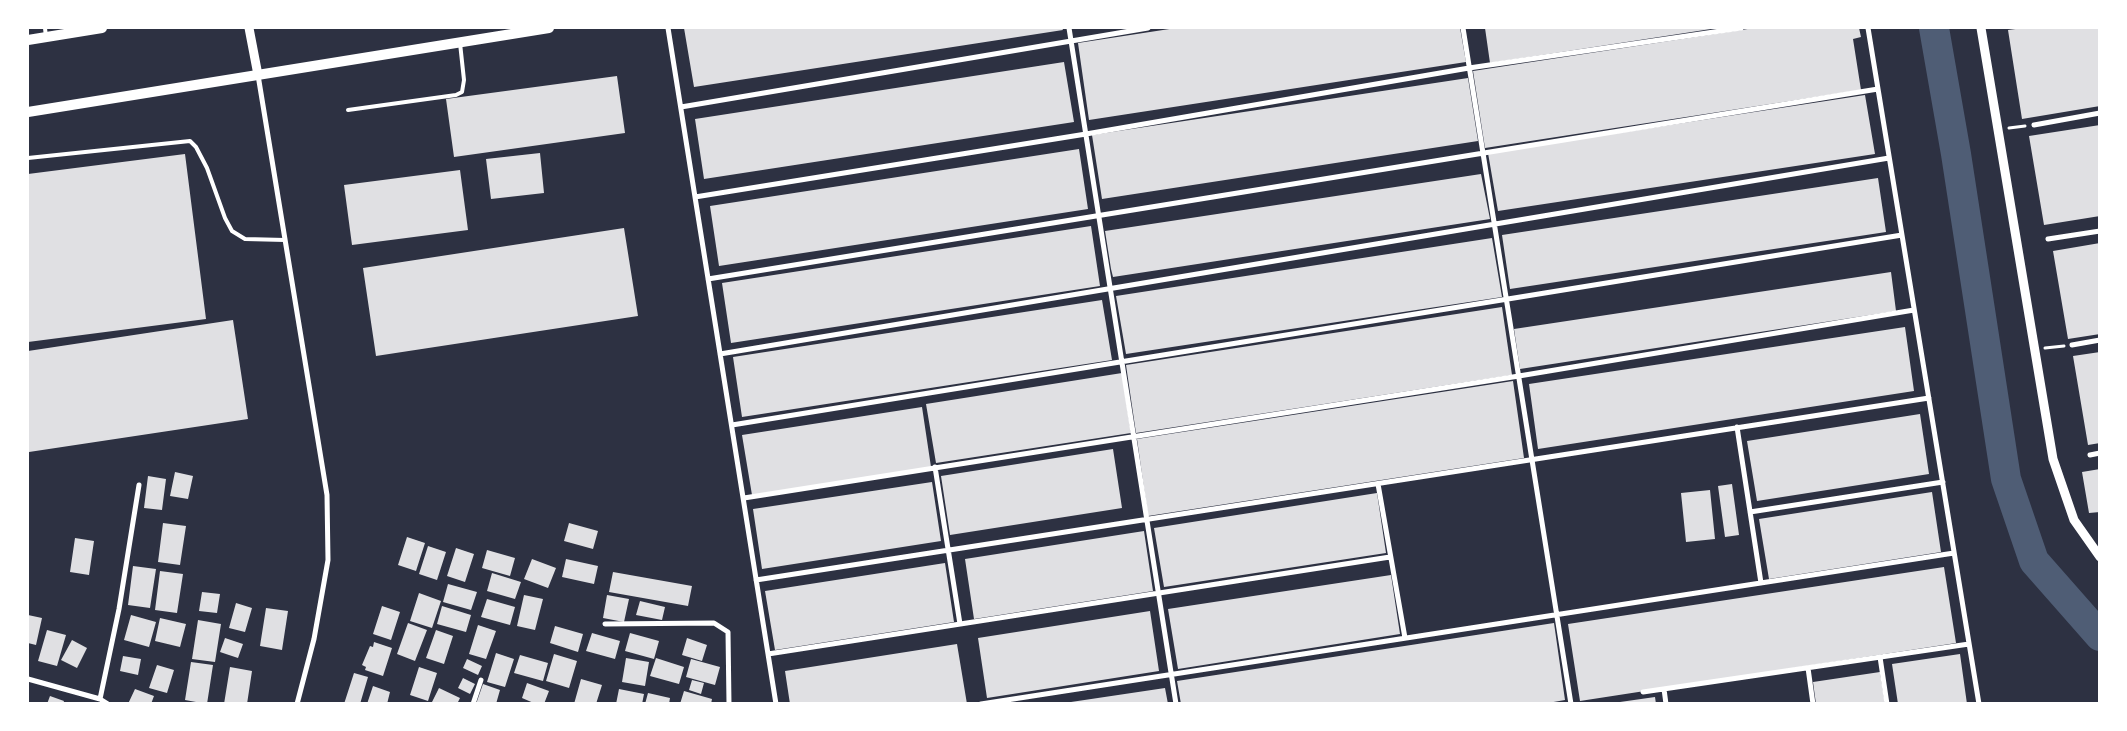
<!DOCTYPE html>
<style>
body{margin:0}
#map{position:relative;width:2127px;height:731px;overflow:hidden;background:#2d3142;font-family:"Open Sans",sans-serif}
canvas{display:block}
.frame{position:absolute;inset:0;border:29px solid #fff;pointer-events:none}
</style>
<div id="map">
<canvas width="2127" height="731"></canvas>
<div class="frame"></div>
</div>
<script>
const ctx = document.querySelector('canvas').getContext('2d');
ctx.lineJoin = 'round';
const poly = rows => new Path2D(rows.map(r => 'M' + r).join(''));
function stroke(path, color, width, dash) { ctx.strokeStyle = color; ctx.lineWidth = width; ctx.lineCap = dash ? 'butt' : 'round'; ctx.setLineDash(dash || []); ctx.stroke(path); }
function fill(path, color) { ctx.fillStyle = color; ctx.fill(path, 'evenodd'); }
stroke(poly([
 [1934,28,1956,154,2006,479,2034,561,2100,636]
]), '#4f5d75', 30);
fill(poly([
 [684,28,1062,28,1063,30,694,87],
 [1176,28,1460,28,1466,62,1089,120,1078,43],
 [1485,28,1711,28,1711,29,1490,63],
 [1754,28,1859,28,1861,37,1853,39,1861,90,1485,148,1473,71],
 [2023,28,2100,28,2100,106,2022,119,2008,30],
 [1064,62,1074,122,704,179,695,119],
 [617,76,625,133,454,157,446,99],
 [1468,78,1478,141,1102,199,1092,135],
 [1865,95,1875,154,1498,211,1488,153],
 [2100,125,2100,216,2044,225,2029,136],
 [1079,149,1088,209,719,266,710,206],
 [540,153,544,193,491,199,486,159],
 [185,154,206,319,28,342,28,174],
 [460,170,468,230,352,245,344,185],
 [1481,174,1490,219,1113,277,1111,269,1105,231],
 [1878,178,1886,232,1510,289,1502,235],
 [1091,226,1100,286,731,343,722,283],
 [624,228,638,316,376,356,363,268],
 [1492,238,1502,297,1126,354,1116,296],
 [2100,243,2100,334,2068,339,2053,251],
 [1891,272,1896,311,1520,369,1514,329],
 [1102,300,1112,360,742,417,733,357],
 [1502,307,1512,375,1136,433,1126,365],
 [233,320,248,419,29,452,28,351],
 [1905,327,1914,391,1538,449,1529,384],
 [2100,352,2100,443,2088,445,2073,356],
 [1122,373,1131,433,936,463,926,404],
 [1513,381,1524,458,1148,516,1137,439],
 [922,407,931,467,752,495,742,435],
 [1920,414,1929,474,1757,501,1747,441],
 [1113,449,1122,508,950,535,941,476],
 [2100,469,2100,512,2089,513,2082,472],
 [175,472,193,476,188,499,170,496],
 [148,476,166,479,162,510,144,508],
 [932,482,941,541,762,569,753,509],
 [1732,484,1739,535,1725,537,1718,486],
 [1710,490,1715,539,1686,542,1681,493],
 [1932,492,1941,552,1769,579,1759,519],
 [1377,493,1386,553,1164,587,1154,528],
 [163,523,186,526,180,565,158,562],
 [569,523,598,531,593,549,564,541],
 [1144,531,1153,591,974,619,965,559],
 [407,537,425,543,416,571,398,565],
 [75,538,94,541,89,575,70,572],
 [428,546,446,552,437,580,419,574],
 [456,548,474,554,465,582,447,576],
 [487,550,515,558,510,576,482,568],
 [532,559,556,568,548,588,524,579],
 [566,559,598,566,594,584,562,577],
 [945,563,954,622,775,650,765,591],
 [133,566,156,569,150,608,128,605],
 [1944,567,1956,643,1580,701,1568,624],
 [160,571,183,574,177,613,155,610],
 [613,572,692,586,688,606,609,592],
 [492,573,521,582,515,599,487,591],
 [1391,575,1400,634,1178,669,1168,609],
 [448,584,477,592,471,610,443,602],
 [202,592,220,594,217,613,199,611],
 [419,593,441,601,432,628,410,621],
 [524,595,543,599,535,630,517,626],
 [607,595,629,599,624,622,603,618],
 [487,599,515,607,510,625,481,617],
 [640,601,665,607,662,620,636,615],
 [236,603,252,608,245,632,229,628],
 [382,606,400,612,391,640,373,634],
 [442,606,471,615,466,632,437,624],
 [266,608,288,611,282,650,260,646],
 [1150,611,1159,671,987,698,978,638],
 [28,615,42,618,36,645,28,643],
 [131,615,156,622,149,647,124,640],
 [160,618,186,624,180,647,155,641],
 [198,620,221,624,215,662,192,659],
 [408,623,427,630,415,661,397,654],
 [1554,623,1565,700,1542,704,1181,704,1177,681],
 [478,625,496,631,486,659,469,654],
 [555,626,583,634,578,652,550,643],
 [47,630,66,635,57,666,38,661],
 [436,630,453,636,444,664,426,658],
 [592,633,620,641,615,659,586,651],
 [630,633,659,641,654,659,625,651],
 [225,638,243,644,238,658,220,652],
 [687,638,707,645,702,661,682,655],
 [72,640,87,648,77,668,61,660],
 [374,642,392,648,383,676,365,670,366,667,362,665,370,646,373,647],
 [957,644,967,704,790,704,785,671],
 [496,653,514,659,505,687,487,682],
 [554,654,577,661,569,688,546,681],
 [1960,654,1967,704,1898,704,1892,664],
 [520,655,548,663,543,681,514,673],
 [123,656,141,659,138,675,120,671],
 [626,658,649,662,645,686,622,682],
 [656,658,684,667,679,684,650,676],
 [467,659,482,666,478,675,463,668],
 [691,659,720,667,715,685,686,677],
 [191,662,213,665,207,704,185,700],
 [157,665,174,670,167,693,149,688],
 [230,667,252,671,247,704,224,704],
 [419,667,437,673,428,701,410,695],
 [1880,672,1885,704,1816,704,1813,682],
 [354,673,368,677,360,704,344,704],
 [463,678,475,684,470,694,458,688],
 [581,679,602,685,596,704,574,704],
 [692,680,704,683,701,694,689,690],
 [527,683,549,691,544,704,536,704,522,698],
 [483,684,500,690,496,704,476,704],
 [373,686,390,692,387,704,367,704],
 [439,688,460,698,457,704,432,702],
 [1165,688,1168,704,1071,704,1071,702],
 [135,689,154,696,151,704,128,704],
 [619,689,644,694,642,704,616,704],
 [684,691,712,699,711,704,680,704],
 [648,693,670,698,669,704,645,704],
 [50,696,64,701,63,704,47,704],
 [1655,697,1656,704,1620,704,1620,702]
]), '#e0e0e3');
stroke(poly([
 [2009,128,2025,126],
 [2045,348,2064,346]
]), '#fff', 3);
stroke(poly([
 [45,28,46,37],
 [348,110,456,95,462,92,464,80,460,43],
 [28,158,190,141,196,147,207,168,225,218,232,231,245,239,285,240]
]), '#fff', 4);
stroke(poly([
 [668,28,776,704],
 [1069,28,1176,704],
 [1463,28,1571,704],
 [1868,28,1979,704],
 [258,75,327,495,328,560,314,639,297,704],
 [681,107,1148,28],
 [2034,125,2100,113],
 [695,197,1086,134,1469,68,1741,28],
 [2048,239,2100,231],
 [708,279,1878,89],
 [2072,345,2100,340],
 [720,354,1889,158],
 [732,425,1902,235],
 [1737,427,1761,583],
 [2090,455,2100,453],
 [935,467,960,624],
 [1378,484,1405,638],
 [744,498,1519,376,1914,310],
 [1750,512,1943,482],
 [756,580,1929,398],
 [605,624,714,623,728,632,729,704],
 [768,654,1390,557],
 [1880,657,1887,704],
 [1808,668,1813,704],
 [28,679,100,699,108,704],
 [1664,689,1666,704],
 [1643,692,1969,644],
 [100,699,119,609,139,485],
 [473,704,481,680],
 [981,704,1954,553]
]), '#fff', 5);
stroke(poly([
 [249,28,258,75],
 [1981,28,2053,459,2074,520,2100,557]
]), '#fff', 9);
stroke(poly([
 [28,40,102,28],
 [28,112,549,28]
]), '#fff', 10);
</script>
